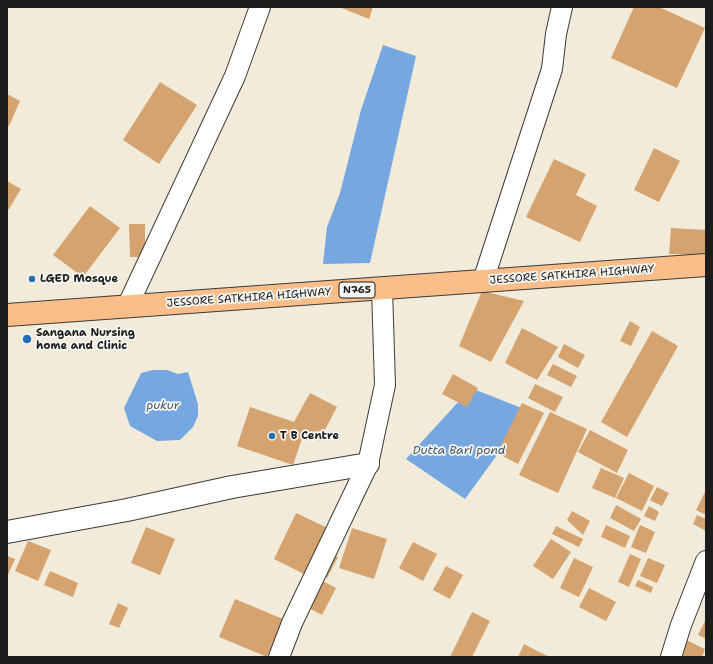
<!DOCTYPE html>
<style>
body{margin:0}
#map{position:relative;width:713px;height:664px;overflow:hidden;background:#f3ebd9;font-family:"Shantell Sans",sans-serif}
canvas{display:block}
.frame{position:absolute;inset:0;border:8px solid #1c1c1c;pointer-events:none}
</style>
<div id="map">
<canvas width="713" height="664"></canvas>
<div class="frame"></div>
</div>
<script>
const ctx = document.querySelector('canvas').getContext('2d');
ctx.lineJoin = 'round';
function fill(path, color) { ctx.fillStyle = color; ctx.fill(path, 'evenodd'); }
const poly = rows => new Path2D(rows.map(r => 'M' + r).join(''));
function stroke(path, color, width, dash) { ctx.strokeStyle = color; ctx.lineWidth = width; ctx.lineCap = dash ? 'butt' : 'round'; ctx.setLineDash(dash || []); ctx.stroke(path); }
function write(font, color, halo, rows, align = 'center') {
  ctx.font = font + ' "Shantell Sans",sans-serif'; ctx.lineWidth = 3.5; ctx.setLineDash([]); ctx.textBaseline = 'middle'; ctx.strokeStyle = halo; ctx.fillStyle = color; for (const [text, x, y, turn = 0] of rows) {
    ctx.save(); ctx.translate(x, y); ctx.rotate((+turn || 0) * Math.PI / 180); ctx.textAlign = isNaN(turn) ? turn : align; if (halo) ctx.strokeText(text, 0, 0); ctx.fillText(text, 0, 0); ctx.restore();
  }
}
fill(poly([
 [383,45,416,56,370,263,323,264,327,227,340,193,361,110],
 [153,370,167,370,178,374,188,372,198,404,198,416,193,427,180,440,157,441,130,426,124,408,141,373],
 [471,388,529,411,465,499,406,459]
]), '#77a7e1');
fill(poly([
 [339,7,373,7,369,19],
 [634,7,659,7,705,28,677,88,611,58],
 [160,82,197,105,159,164,123,140],
 [7,94,20,101,9,126,7,125],
 [654,148,680,161,659,202,634,190],
 [554,159,586,174,576,195,597,206,580,242,526,217],
 [7,181,21,189,7,212],
 [90,206,120,228,83,277,53,255],
 [129,224,145,224,145,257,130,257],
 [671,228,706,230,706,255,669,254],
 [482,291,524,301,491,362,459,346],
 [630,321,640,327,631,346,620,341],
 [522,328,558,347,537,380,505,363],
 [652,331,678,346,627,437,601,422],
 [564,344,585,355,578,368,558,357],
 [553,364,577,376,571,387,547,375],
 [453,374,478,388,467,407,442,394],
 [535,384,563,397,555,412,528,398],
 [310,393,337,407,319,441,304,433,293,465,237,446,250,407,294,422],
 [522,403,544,413,518,464,497,453],
 [550,412,587,429,558,493,519,475],
 [590,430,628,450,617,473,578,452],
 [601,468,624,478,615,498,592,488],
 [629,473,654,486,642,511,616,498],
 [657,487,669,493,662,506,650,500],
 [706,490,706,515,696,510],
 [616,505,641,519,634,531,610,518],
 [649,506,659,512,655,521,644,516],
 [572,511,590,521,583,535,567,520],
 [296,513,330,529,308,576,274,559],
 [697,515,706,519,706,531,693,524],
 [606,525,630,536,625,548,601,537],
 [640,525,655,532,646,553,631,547],
 [556,526,583,539,579,547,552,534],
 [146,527,175,539,160,575,131,563],
 [352,528,387,539,374,579,339,568],
 [551,539,571,552,553,579,533,566],
 [28,541,51,550,38,581,15,571],
 [413,542,437,554,423,581,399,568],
 [333,554,338,557,327,578,322,576],
 [630,554,641,559,629,587,618,582],
 [7,556,15,559,7,577],
 [574,558,593,567,579,597,560,588],
 [648,558,665,565,657,583,640,576],
 [446,566,463,575,450,599,433,590],
 [50,571,78,583,73,597,44,585],
 [321,580,336,588,322,615,307,607],
 [638,580,653,587,651,593,635,586],
 [589,588,616,602,606,621,579,607],
 [235,599,283,619,267,657,219,637],
 [118,603,128,608,119,628,109,624],
 [472,612,490,621,472,657,450,657],
 [706,619,706,639,698,635],
 [686,640,705,649,702,657,683,657,679,655],
 [524,644,539,652,550,657,518,657]
]), '#d4a36f');
const minor = poly([
 [483,281,552,69,556,34,562,7],
 [127,307,235,76,260,7],
 [279,657,292,623,368,464,385,385,382,289],
 [671,657,681,625,706,561]
]);
const tertiary = poly([
 [7,532,127,510,232,487,368,464]
]);
const trunk = poly([
 [7,315,706,265]
]);
stroke(minor, '#3c3b38', 22);
stroke(tertiary, '#3c3b38', 24);
stroke(trunk, '#3c3b38', 24);
stroke(minor, '#fff', 20);
stroke(tertiary, '#fff', 22);
stroke(trunk, '#f8bd89', 22);
for (const [x, y, r, color] of [
 [32,279,4,"#1f6fb2"],
 [27,339,5,"#1f6fb2"],
 [272,436,4,"#1f6fb2"]
]) { const dot = new Path2D(); dot.arc(x, y, r, 0, 2 * Math.PI); ctx.fillStyle = color; ctx.fill(dot); stroke(dot, '#f6f6f2', 1.5); }
for (const [x, y, w] of [
 [357,290,36]
]) { const box = new Path2D(); box.roundRect(x - w / 2, y - 8, w, 16, 3); ctx.fillStyle = '#f6f6f2'; ctx.fill(box); stroke(box, '#1c1c1c', 1); }
write('bold 10px', '#1c1c1c', null, [
 ["N765",357,290]
]);
write('11px', '#1c1c1c', '#f6f6f2', [
 ["JESSORE SATKHIRA HIGHWAY",572,275,-4],
 ["JESSORE SATKHIRA HIGHWAY",249,298,-4]
]);
write('bold 11px', '#1c1c1c', '#f6f6f2', [
 ["LGED Mosque",40,279],
 ["Sangana Nursing",36,333],
 ["home and Clinic",36,346],
 ["T B Centre",280,436]
], 'left');
write('italic 12px', '#40546b', '#f6f6f2', [
 ["pukur",163,406],
 ["Dutta Bari pond",459,451]
]);
</script>
